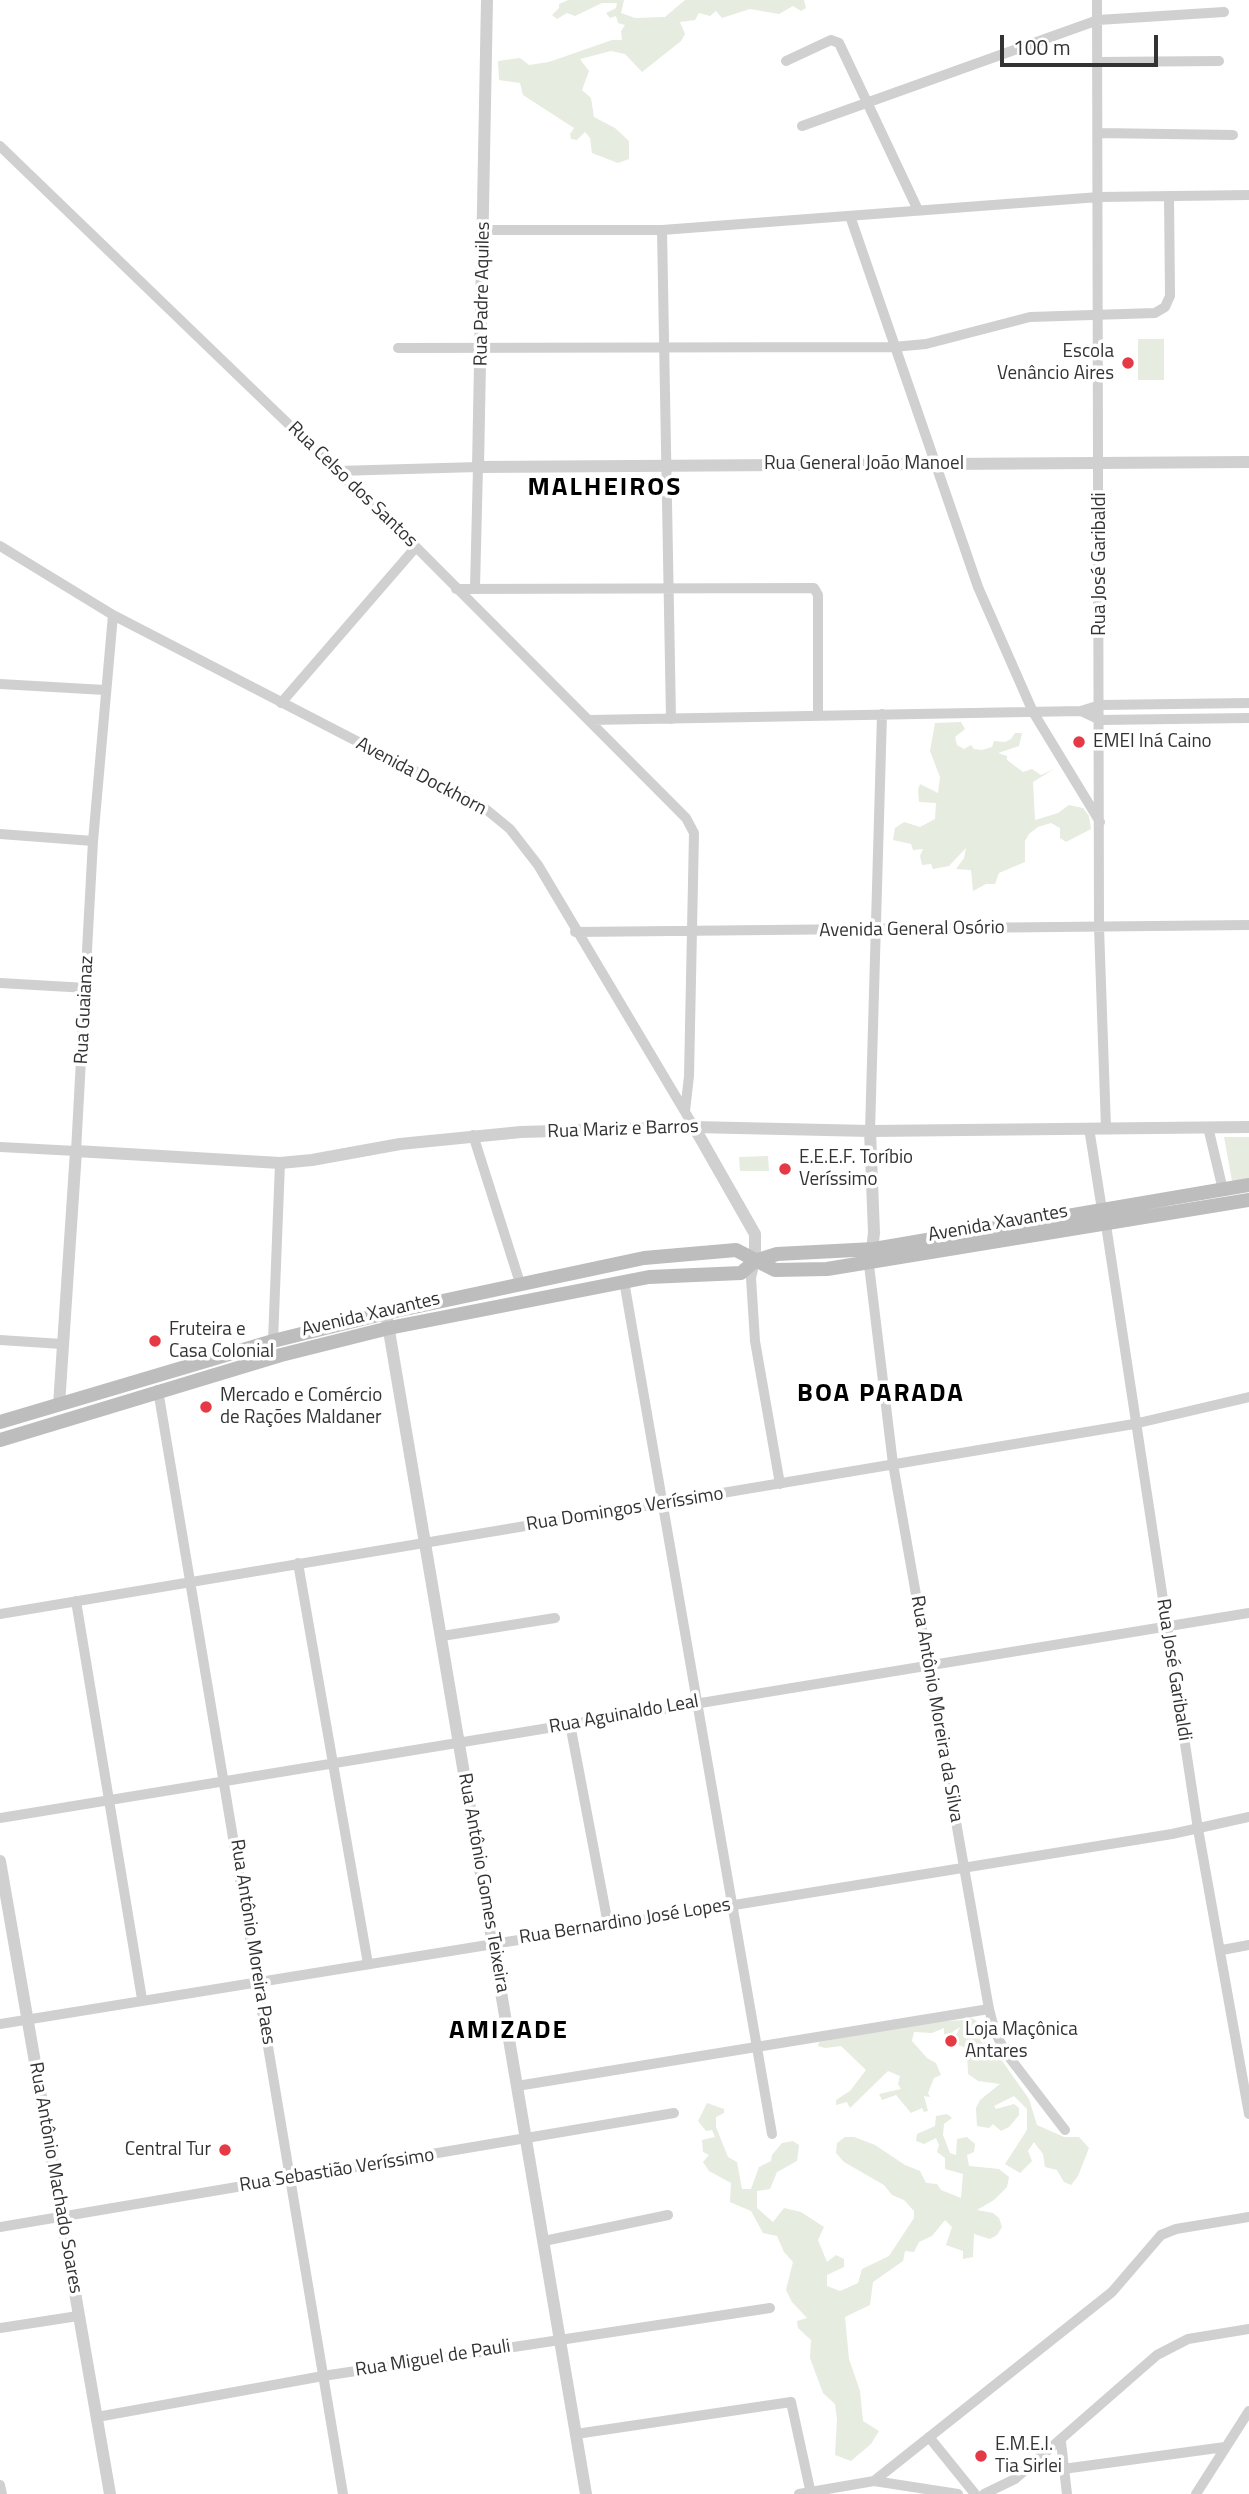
<!DOCTYPE html>
<meta charset="utf-8">
<style>
body{margin:0}
#map{position:relative;width:1249px;height:2494px;overflow:hidden;background:#fff;font-family:"Titillium Web",sans-serif}
canvas{display:block}
.scale{position:absolute;left:1000px;top:35px;width:158px;height:32px;box-sizing:border-box;border:4px solid #333;border-top:0;padding-left:9px;font-size:21px;line-height:24px;white-space:nowrap;color:#333;-webkit-text-stroke:5px #fff;paint-order:stroke}
</style>
<div id="map">
<canvas width="1249" height="2494"></canvas>
<div class="scale">100 m</div>
</div>
<script>
const ctx = document.querySelector('canvas').getContext('2d');
ctx.lineJoin = 'round';
function fill(path, color) { ctx.fillStyle = color; ctx.fill(path, 'evenodd'); }
const poly = rows => new Path2D(rows.map(r => 'M' + r).join(''));
function stroke(path, color, width, dash) { ctx.strokeStyle = color; ctx.lineWidth = width; ctx.lineCap = dash ? 'butt' : 'round'; ctx.setLineDash(dash || []); ctx.stroke(path); }
function write(font, color, halo, rows, align = 'center') {
  ctx.font = font + ' "Titillium Web",sans-serif'; ctx.lineWidth = 7; ctx.setLineDash([]); ctx.textBaseline = 'middle'; ctx.strokeStyle = halo; ctx.fillStyle = color; for (const [text, x, y, turn = 0] of rows) {
    ctx.save(); ctx.translate(x, y); ctx.rotate((+turn || 0) * Math.PI / 180); ctx.textAlign = isNaN(turn) ? turn : align; if (halo) ctx.strokeText(text, 0, 0); ctx.fillText(text, 0, 0); ctx.restore();
  }
}
fill(poly([
 [568,0,624,0,621,13,635,18,665,17,685,0,804,0,806,8,801,11,793,6,779,14,750,9,722,18,716,11,710,16,699,13,695,20,680,22,685,34,681,41,642,72,625,54,611,51,580,59,589,71,582,90,591,98,594,117,615,128,629,141,629,159,618,163,592,153,590,138,585,132,577,140,571,139,570,134,574,128,523,95,520,83,499,80,498,61,520,58,529,65,549,62,612,40,622,40,621,31,625,25,618,23,616,16,610,18,606,13,616,8,617,3,602,3,575,16,567,13,557,19,552,15,559,8,559,4],
 [1138,339,1164,339,1164,380,1138,380],
 [961,722,965,729,955,737,957,745,964,749,971,745,974,749,982,750,992,747,994,741,1005,742,1011,739,1015,733,1022,733,1019,746,998,753,1007,756,1007,760,1023,772,1032,769,1041,775,1054,769,1033,782,1035,820,1058,813,1069,805,1083,808,1089,816,1091,829,1066,842,1060,838,1060,828,1051,823,1038,827,1029,834,1025,841,1025,862,999,873,995,884,986,884,973,891,971,870,956,869,964,858,966,848,949,866,933,869,931,864,922,865,920,856,923,849,913,850,911,844,893,840,895,828,904,822,920,827,935,819,936,803,919,802,918,790,920,784,938,793,940,777,930,751,935,723],
 [1224,1137,1249,1137,1249,1178,1232,1181],
 [768,1156,769,1171,740,1171,739,1157],
 [969,2016,979,2023,981,2031,1029,2099,1037,2125,1064,2137,1079,2137,1089,2148,1078,2176,1071,2185,1064,2182,1057,2170,1045,2167,1043,2154,1034,2142,1028,2151,1032,2161,1020,2173,1005,2164,1027,2130,1027,2109,1014,2096,994,2106,996,2109,1014,2104,1019,2108,1019,2115,1009,2127,1001,2131,993,2124,989,2128,977,2126,976,2108,980,2100,1000,2084,978,2081,968,2074,967,2049,957,2044,955,2037,960,2027,948,2035,944,2034,944,2028,932,2033,914,2032,912,2041,927,2058,936,2063,941,2075,934,2078,928,2093,930,2097,924,2096,928,2111,924,2112,922,2108,911,2113,896,2095,882,2100,879,2094,901,2089,898,2084,900,2076,888,2071,850,2108,847,2102,836,2105,836,2100,850,2091,866,2070,841,2046,825,2048,818,2046,819,2042,929,2022,964,2020],
 [707,2103,724,2109,724,2113,716,2117,716,2127,728,2157,737,2162,742,2189,751,2189,759,2167,771,2161,772,2155,782,2143,793,2141,799,2145,797,2161,777,2172,770,2189,757,2191,757,2208,773,2222,784,2208,801,2212,824,2227,818,2240,827,2262,836,2255,844,2259,844,2267,827,2275,827,2286,840,2291,858,2283,862,2269,889,2256,914,2218,914,2211,904,2200,892,2195,884,2185,844,2162,836,2153,837,2143,845,2137,854,2137,875,2145,905,2165,920,2171,926,2183,937,2184,941,2190,961,2198,963,2174,945,2169,945,2158,937,2152,939,2145,936,2138,924,2144,916,2141,917,2134,935,2126,936,2116,947,2114,952,2118,944,2124,943,2135,950,2153,956,2155,957,2139,967,2137,975,2144,974,2152,967,2155,969,2166,999,2169,1009,2177,1007,2187,994,2200,977,2210,993,2213,999,2218,1002,2227,997,2235,990,2239,974,2234,973,2257,963,2259,963,2251,946,2245,952,2227,945,2220,932,2236,919,2242,914,2252,905,2251,903,2261,873,2282,870,2305,845,2317,849,2359,860,2391,863,2421,879,2431,871,2444,851,2461,835,2455,837,2419,835,2404,823,2393,810,2358,811,2340,798,2328,797,2321,807,2318,792,2302,786,2290,793,2262,784,2252,777,2236,763,2233,751,2211,730,2202,731,2183,709,2171,703,2162,709,2155,703,2152,702,2140,715,2137,712,2130,706,2131,698,2121]
]), '#e6ecdf');
stroke(poly([
 [1097,0,1099,927,1106,1128],
 [786,61,831,40,839,43,918,210],
 [1099,62,1219,61],
 [802,126,1098,20,1224,12],
 [1099,133,1233,135],
 [0,146,416,547,686,818,694,833,689,1076,685,1111],
 [850,216,978,587,1033,712,1100,822],
 [484,230,662,230,1099,197,1249,195],
 [662,230,671,719],
 [398,348,893,347,926,344,1030,317,1155,313,1165,307,1170,296,1169,196],
 [337,471,478,467,475,588],
 [0,546,113,615,482,806,510,829,538,865,694,1127],
 [456,589,814,588,818,595,818,715],
 [0,684,105,690],
 [281,703,416,547],
 [1081,711,1100,720,1249,718],
 [590,720,1081,711,1100,705,1249,703],
 [0,834,93,841],
 [575,932,1249,925],
 [0,983,87,988],
 [1208,1127,1223,1190],
 [1089,1128,1102,1210],
 [870,1131,882,714],
 [473,1135,520,1283],
 [0,1147,76,1151,93,841,113,615],
 [1106,1225,1198,1829,1249,2114],
 [755,1261,751,1278,755,1341,780,1484],
 [869,1265,893,1464,989,2009,995,2032,1006,2053,1065,2130],
 [624,1281,772,2134],
 [0,1340,62,1344],
 [273,1341,280,1163],
 [158,1390,343,2494],
 [298,1563,368,1964],
 [76,1601,142,1999],
 [0,1614,1134,1424,1249,1397],
 [442,1636,555,1618],
 [570,1724,608,1924],
 [0,1818,1249,1613],
 [1222,1950,1249,1945],
 [0,2024,1172,1834,1249,1817],
 [517,2086,989,2009],
 [0,2227,674,2113],
 [544,2241,668,2215],
 [0,2328,78,2316],
 [97,2417,323,2376,770,2308],
 [576,2434,791,2402,811,2494],
 [929,2437,975,2494],
 [1061,2442,1067,2494],
 [1063,2469,1225,2447],
 [874,2481,1112,2292,1161,2235,1176,2229,1249,2217],
 [0,2485,2,2494],
 [799,2494,874,2481,958,2494],
 [984,2494,1015,2479,1157,2355,1188,2339,1249,2329],
 [1196,2494,1249,2411]
]), '#d0d0d0', 10);
stroke(poly([
 [487,0,478,467,1249,462],
 [694,1127,755,1234,755,1261],
 [870,1131,874,1233,871,1257],
 [386,1313,586,2494],
 [59,1405,76,1151,280,1163,312,1160,400,1144,521,1132,694,1127,870,1131,1249,1127],
 [0,1861,110,2494]
]), '#d0d0d0', 12);
stroke(poly([
 [0,1422,273,1341,386,1313,644,1258,736,1250,775,1270,827,1269,1249,1200],
 [0,1440,281,1355,389,1328,649,1277,741,1273,755,1261,777,1254,874,1249,1249,1185]
]), '#bdbdbd', 14);
for (const [x, y, r, color] of [
 [1128,363,7,"#e63946"],
 [1079,742,7,"#e63946"],
 [785,1169,7,"#e63946"],
 [155,1341,7,"#e63946"],
 [206,1407,7,"#e63946"],
 [951,2041,7,"#e63946"],
 [225,2150,7,"#e63946"],
 [981,2456,7,"#e63946"]
]) { const dot = new Path2D(); dot.arc(x, y, r, 0, 2 * Math.PI); ctx.fillStyle = color; ctx.fill(dot); stroke(dot, '#fff', 2.5); }
write('19px', '#333', '#fff', [
 ["Rua Padre Aquiles",483,294,-89],
 ["Rua General João Manoel",864,464],
 ["Rua Celso dos Santos",352,485,44],
 ["Rua José Garibaldi",1100,564,-90],
 ["Avenida Dockhorn",421,777,28],
 ["Avenida General Osório",912,930,-1],
 ["Rua Guaianaz",85,1010,-87],
 ["Rua Mariz e Barros",623,1130,-2],
 ["Avenida Xavantes",998,1224,-10],
 ["Avenida Xavantes",371,1315,-13],
 ["Rua Domingos Veríssimo",625,1510,-9],
 ["Rua José Garibaldi",1173,1670,81],
 ["Rua Antônio Moreira da Silva",936,1709,80],
 ["Rua Aguinaldo Leal",624,1715,-10],
 ["Rua Antônio Gomes Teixeira",483,1883,80],
 ["Rua Bernardino José Lopes",625,1922,-9],
 ["Rua Antônio Moreira Paes",252,1942,81],
 ["Rua Sebastião Veríssimo",337,2171,-9],
 ["Rua Antônio Machado Soares",55,2178,80],
 ["Rua Miguel de Pauli",433,2359,-9]
]);
write('19px', '#333', '#fff', [
 ["Escola",1114,352,"right"],
 ["Venâncio Aires",1114,374,"right"],
 ["EMEI Iná Caino",1093,742],
 ["E.E.E.F. Toríbio",799,1158],
 ["Veríssimo",799,1180],
 ["Fruteira e",169,1330],
 ["Casa Colonial",169,1352],
 ["Mercado e Comércio",220,1396],
 ["de Rações Maldaner",220,1418],
 ["Loja Maçônica",965,2030],
 ["Antares",965,2052],
 ["Central Tur",211,2150,"right"],
 ["E.M.E.I.",995,2445],
 ["Tia Sirlei",995,2467]
], 'left');
ctx.letterSpacing = '2px';
write('bold 26px', '#000', '#fff', [
 ["MALHEIROS",605,489],
 ["BOA PARADA",881,1395],
 ["AMIZADE",509,2032]
]);
ctx.letterSpacing = '0px';
</script>
